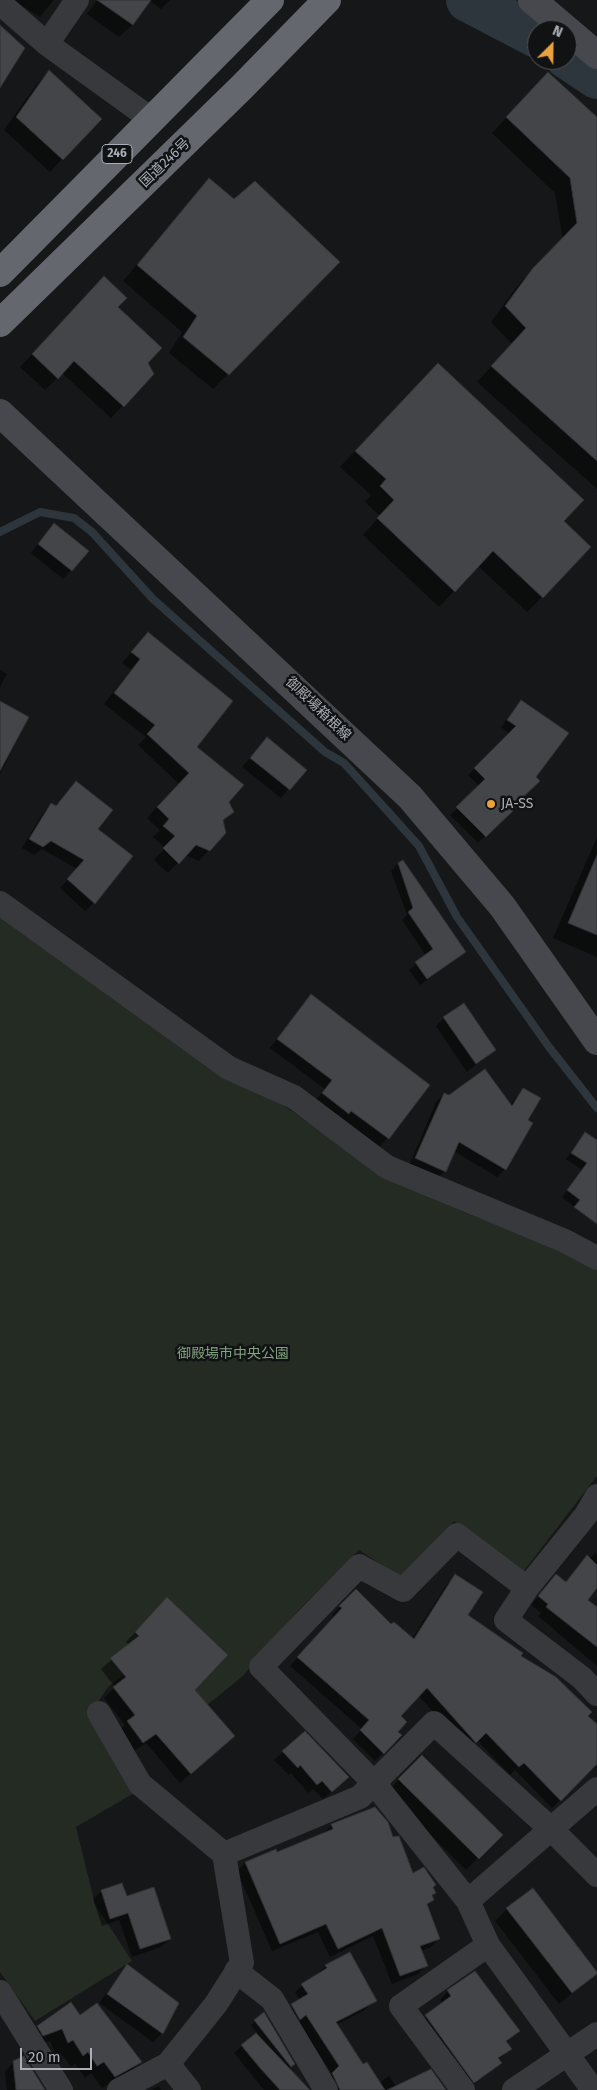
<!DOCTYPE html>
<meta charset="utf-8">
<style>
body{margin:0}
#map{position:relative;width:597px;height:2090px;overflow:hidden;background:#161718;font-family:"Fira Sans",sans-serif}
canvas{display:block}
.north{position:absolute;left:527px;top:20px;width:50px;height:50px;box-sizing:border-box;background:#111213;border:1px solid #4e5155;border-radius:50%;rotate:23deg;font-size:14px;font-weight:700;line-height:20px;text-align:center;color:#a9afb7}
.north::after{content:'';display:block;margin:auto;width:18px;height:22px;background:#e9a23e;clip-path:polygon(50% 0,100% 100%,50% 72%,0 100%)}
.scale{position:absolute;left:20px;top:2048px;width:72px;height:22px;box-sizing:border-box;border:2px solid #a9afb7;border-top:0;padding-left:6px;font-size:15px;line-height:18px;white-space:nowrap;color:#a9afb7;-webkit-text-stroke:4px #111213;paint-order:stroke}
</style>
<div id="map">
<canvas width="597" height="2090"></canvas>
<div class="north">N</div>
<div class="scale">20 m</div>
</div>
<script>
const ctx = document.querySelector('canvas').getContext('2d');
ctx.lineJoin = 'round';
function fill(path, color) { ctx.fillStyle = color; ctx.fill(path, 'evenodd'); }
const poly = rows => new Path2D(rows.map(r => 'M' + r).join(''));
function stroke(path, color, width, dash) { ctx.strokeStyle = color; ctx.lineWidth = width; ctx.lineCap = dash ? 'butt' : 'round'; ctx.setLineDash(dash || []); ctx.stroke(path); }
function write(font, color, halo, rows, align = 'center') {
  ctx.font = font + ' "Fira Sans","Noto Sans JP",sans-serif'; ctx.lineWidth = 5; ctx.setLineDash([]); ctx.textBaseline = 'middle'; ctx.strokeStyle = halo; ctx.fillStyle = color; for (const [text, x, y, turn = 0] of rows) {
    ctx.save(); ctx.translate(x, y); ctx.rotate((+turn || 0) * Math.PI / 180); ctx.textAlign = isNaN(turn) ? turn : align; if (halo) ctx.strokeText(text, 0, 0); ctx.fillText(text, 0, 0); ctx.restore();
  }
}
fill(poly([
 [0,914,215,1071,283,1105,388,1178,461,1211,597,1266,597,1476,520,1576,454,1521,400,1577,359,1550,297,1612,243,1676,206,1706,148,1656,108,1687,90,1714,136,1792,76,1827,95,1904,132,1961,35,2021,0,1972]
]), '#232b23');
fill(poly([
 [13,0,54,0,40,17],
 [97,0,170,0,161,9,149,0,132,25,119,37,87,14],
 [49,72,100,119,50,172,4,130,37,84],
 [533,89,597,119,597,489,477,382,512,344,491,322,518,285,563,240,555,193,492,133],
 [209,180,234,200,339,262,213,389,169,353,182,332,123,281],
 [92,290,153,374,111,418,62,373,45,390,20,367],
 [423,380,542,597,527,612,478,566,439,607,363,535,380,516,365,502,371,495,340,467],
 [46,533,71,570,63,579,31,553],
 [148,633,196,747,232,811,222,822,209,850,199,861,185,855,168,873,154,860,165,848,153,837,160,830,147,818,179,784,138,745,146,737,104,704,131,670,122,663],
 [0,670,7,674,0,687],
 [521,701,516,802,518,804,478,843,450,815,480,787,468,775,510,734,501,727],
 [0,703,28,718,0,775],
 [267,739,305,770,281,798,242,767],
 [76,782,96,829,94,903,85,911,60,888,77,869,42,849,34,855,22,848,43,813,51,804,55,806],
 [597,837,597,957,553,938],
 [398,864,464,952,420,985,409,970,426,956,402,920,407,915,391,871],
 [311,995,428,1085,380,1147,314,1102,325,1089,270,1048],
 [444,1018,494,1050,467,1072,436,1026],
 [523,1089,526,1120,505,1169,497,1177,454,1151,445,1171,437,1178,409,1166,436,1102,444,1094,510,1105],
 [586,1134,597,1142,597,1204,586,1216,562,1197,582,1170,566,1159],
 [595,1553,597,1555,597,1586,586,1600,597,1609,597,1666,538,1616,541,1613,531,1605,556,1576,565,1583,587,1557,589,1559],
 [455,1576,467,1615,520,1656,597,1726,597,1763,552,1808,515,1770,510,1775,477,1740,467,1750,419,1696,399,1716,397,1732,400,1735,375,1761,353,1739,362,1729,290,1666,335,1617,332,1615,356,1590,391,1626,412,1639,447,1584],
 [167,1599,193,1690,223,1745,180,1783,146,1743,133,1752,118,1732,125,1725,104,1698,115,1687,101,1669,129,1645,126,1642],
 [304,1733,339,1785,323,1799,313,1789,308,1793,291,1773,289,1775,274,1760],
 [422,1756,501,1835,466,1870,387,1792],
 [332,1825,392,1838,412,1874,432,1887,435,1893,431,1896,433,1900,426,1906,439,1938,431,1947,420,1951,426,1965,418,1974,392,1984,373,1936,330,1957,318,1932,272,1951,237,1871,245,1863,277,1854,324,1833],
 [102,1891,126,1898,170,1939,161,1947,132,1957,119,1920,102,1926,93,1899],
 [507,1909,596,1973,559,2004,495,1921],
 [127,1966,177,2003,162,2033,153,2042,99,2003],
 [326,1966,372,2002,365,2010,336,2025,363,2066,379,2083,389,2076,398,2089,416,2075,444,2090,329,2090,325,2082,332,2074,298,2021,285,2013,300,2000,295,1992],
 [474,1973,518,2031,506,2042,511,2048,498,2060,500,2063,466,2090,417,2024,443,2003,440,2000,448,1991],
 [264,2014,293,2064,287,2069,306,2090,264,2090,234,2053,257,2033,251,2025],
 [79,2017,140,2062,128,2074,102,2088,91,2073,85,2078,75,2063,71,2067,60,2052,55,2054,50,2041,31,2047,26,2039,38,2027],
 [14,2062,43,2090,7,2090,5,2071],
 [159,2086,161,2090,151,2090]
]), '#0007');
stroke(poly([
 [0,532,40,512,74,518,92,532,153,599,325,752,344,763,419,846,457,917,549,1047,597,1108]
]), '#2d363c', 8);
stroke(poly([
 [468,0,537,36],
 [567,57,597,77]
]), '#2d363c', 44);
const building = poly([
 [97,0,151,0,133,25,97,0],
 [0,25,25,48,0,88,0,25],
 [49,70,102,119,63,160,16,117,49,70],
 [548,72,597,117,597,461,491,366,526,328,505,306,533,268,577,223,570,178,506,117,548,72],
 [209,178,234,199,255,181,340,262,229,375,183,337,197,316,137,265,209,178],
 [104,276,127,298,118,307,162,348,148,363,154,374,124,407,74,361,58,379,32,354,104,276],
 [438,363,584,500,564,521,591,547,543,598,493,551,455,592,377,518,394,500,380,486,386,479,355,451,438,363],
 [54,523,89,551,72,571,38,544,54,523],
 [148,632,233,701,197,747,244,785,229,802,234,812,223,820,226,833,210,851,196,845,179,864,163,848,175,836,163,826,169,819,157,807,189,773,147,734,155,725,114,693,140,659,131,652,148,632],
 [521,700,569,733,536,777,540,781,518,802,520,804,486,837,456,807,485,779,474,768,516,726,507,720,521,700],
 [0,701,29,717,0,771,0,701],
 [267,737,307,770,290,790,250,758,267,737],
 [76,781,113,810,98,829,133,856,95,904,67,879,84,860,51,841,43,847,29,839,51,803,56,806,76,781],
 [597,855,597,935,568,923,597,855],
 [403,860,466,952,427,979,415,962,433,949,408,912,413,908,398,863,403,860],
 [311,994,430,1085,389,1139,351,1111,349,1114,322,1093,332,1080,277,1039,311,994],
 [464,1003,496,1050,476,1064,443,1017,464,1003],
 [485,1069,512,1106,523,1088,541,1098,528,1120,533,1123,506,1170,459,1142,446,1172,415,1158,444,1093,449,1095,485,1069],
 [585,1132,597,1140,597,1224,574,1207,580,1200,567,1190,587,1163,571,1153,585,1132],
 [587,1555,597,1565,597,1588,588,1600,597,1607,597,1647,546,1607,548,1604,538,1596,556,1574,566,1582,587,1555],
 [455,1574,483,1592,468,1615,523,1653,521,1656,556,1677,592,1712,588,1716,597,1724,597,1764,561,1801,524,1763,519,1767,486,1733,476,1743,427,1688,401,1716,407,1722,398,1732,402,1735,384,1754,360,1730,369,1720,297,1657,342,1608,339,1606,356,1589,391,1624,394,1622,414,1639,455,1574],
 [167,1597,228,1655,195,1690,235,1736,191,1774,156,1734,143,1743,127,1721,135,1715,113,1687,126,1677,110,1658,139,1636,135,1632,167,1597],
 [305,1731,349,1777,332,1792,322,1781,317,1785,300,1765,298,1768,282,1751,305,1731],
 [422,1755,503,1835,479,1859,398,1779,422,1755],
 [375,1807,388,1822,393,1837,399,1836,413,1873,424,1867,436,1885,433,1887,436,1893,432,1895,434,1900,427,1904,440,1939,420,1946,428,1966,400,1976,382,1928,338,1949,326,1924,280,1944,245,1862,276,1849,277,1852,333,1829,331,1824,375,1807],
 [122,1883,127,1896,154,1887,171,1939,140,1949,128,1913,110,1919,101,1890,122,1883],
 [533,1888,597,1972,597,1974,572,1993,506,1908,533,1888],
 [350,1952,377,2001,336,2022,363,2064,367,2062,385,2090,340,2090,332,2073,339,2066,306,2015,300,2020,291,2004,308,1994,301,1984,327,1968,325,1965,350,1952],
 [127,1964,179,2003,163,2034,107,1994,127,1964],
 [475,1971,520,2031,506,2041,512,2049,498,2058,502,2063,474,2083,425,2015,451,1996,447,1990,475,1971],
 [71,2002,80,2015,97,2003,142,2062,115,2077,104,2062,97,2066,88,2052,83,2056,73,2040,68,2043,62,2029,43,2036,37,2026,71,2002],
 [264,2012,295,2064,291,2067,254,2020,264,2012],
 [256,2033,310,2090,280,2090,260,2068,241,2045,256,2033],
 [24,2056,45,2090,16,2090,13,2061,24,2056],
 [431,2069,446,2090,387,2090,431,2069]
]);
fill(building, '#434548');
stroke(building, '#303134', 1);
stroke(poly([
 [0,3,47,44,151,119],
 [47,44,77,0],
 [0,903,229,1068,294,1097,387,1167,565,1241,597,1258],
 [597,1496,586,1515,527,1588,506,1620,582,1678,597,1694],
 [527,1588,457,1535,403,1590,359,1566,261,1667,374,1783,468,1901,488,1945,593,2090],
 [99,1713,140,1784,224,1854,242,1963,216,2004,168,2064,119,2090],
 [224,1854,360,1797,434,1723,552,1830,597,1875],
 [468,1901,597,1789],
 [236,1971,272,1999,326,2090],
 [0,1992,61,2090],
 [168,2064,189,2090],
 [463,2090,401,2006,488,1945],
 [514,2090,597,2034]
]), '#38393d', 24);
stroke(poly([
 [532,0,597,55],
 [0,413,410,797,502,906,597,1041]
]), '#46484d', 28);
stroke(poly([
 [0,273,270,0],
 [0,323,242,87,327,0]
]), '#64676e', 28);
for (const [x, y, r, color] of [
 [491,804,5,"#e9a23e"]
]) { const dot = new Path2D(); dot.arc(x, y, r, 0, 2 * Math.PI); ctx.fillStyle = color; ctx.fill(dot); stroke(dot, '#111213', 2); }
for (const [x, y, w] of [
 [117,154,30]
]) { const box = new Path2D(); box.roundRect(x - w / 2, y - 9.5, w, 19, 4); ctx.fillStyle = '#111213'; ctx.fill(box); stroke(box, '#a9afb7', 1); }
write('bold 12px', '#a9afb7', null, [
 ["246",117,154]
]);
write('14px', '#a9afb7', '#111213', [
 ["国道246号",165,163,-44],
 ["御殿場箱根線",318,709,44]
]);
write('14px', '#a9afb7', '#111213', [
 ["JA-SS",501,804]
], 'left');
write('14px', '#82a281', '#111213', [
 ["御殿場市中央公園",233,1354]
]);
</script>
